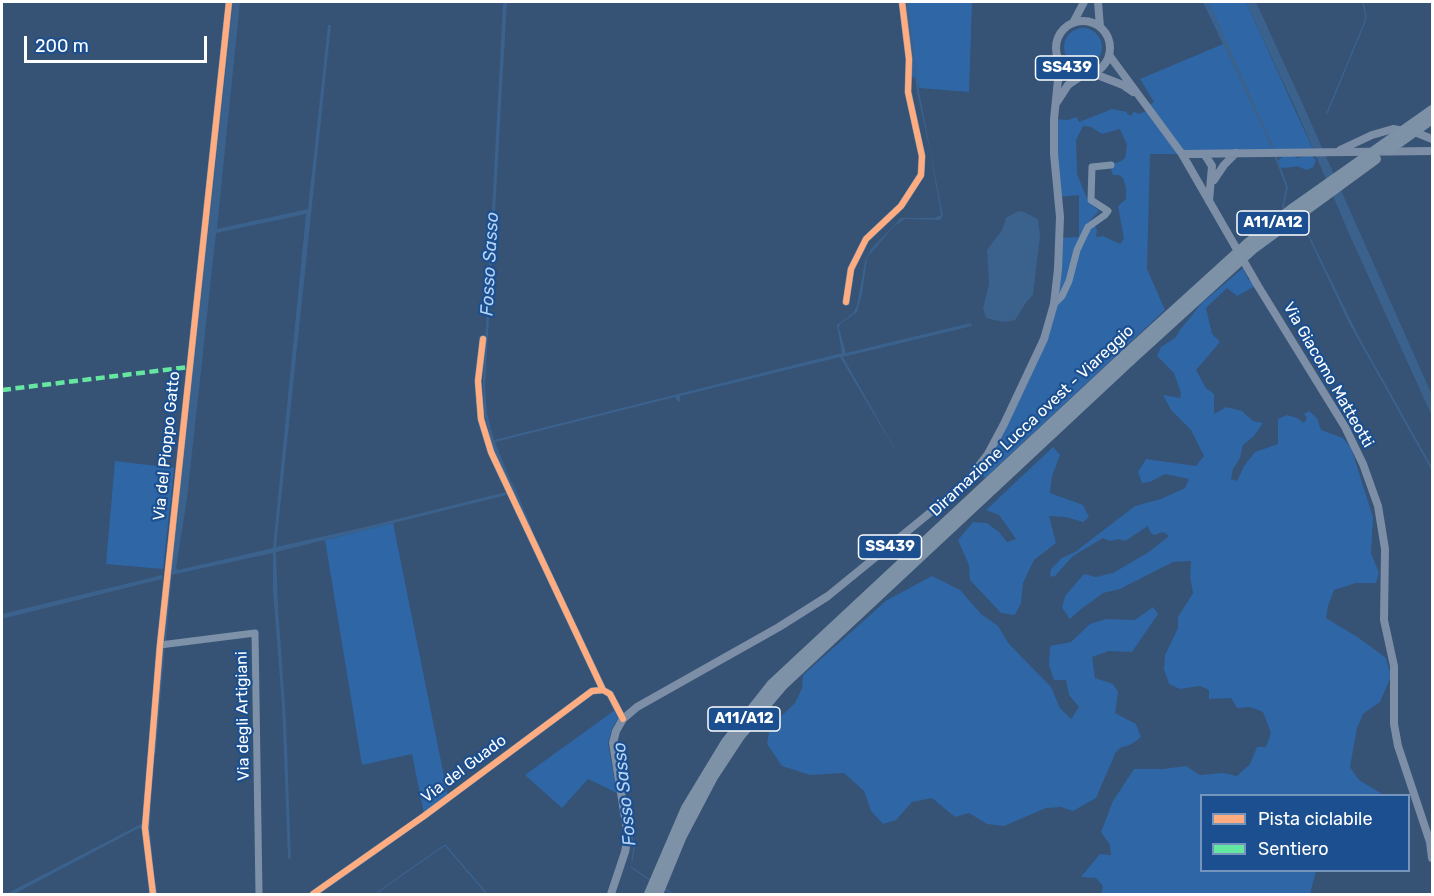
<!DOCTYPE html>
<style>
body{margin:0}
#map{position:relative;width:1434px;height:896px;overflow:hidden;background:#365274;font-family:Rubik,sans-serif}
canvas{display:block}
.frame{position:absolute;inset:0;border:3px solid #fff;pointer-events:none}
.legend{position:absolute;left:1200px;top:794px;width:210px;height:78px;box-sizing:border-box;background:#1b4f8f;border:2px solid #7695bc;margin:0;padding:8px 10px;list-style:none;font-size:18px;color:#fff}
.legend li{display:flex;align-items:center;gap:12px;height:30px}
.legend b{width:30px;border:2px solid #7695bc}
.scale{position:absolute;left:24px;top:36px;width:183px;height:27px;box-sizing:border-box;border:3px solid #fff;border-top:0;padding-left:8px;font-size:18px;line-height:21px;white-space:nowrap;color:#fff;-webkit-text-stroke:4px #1b4f8f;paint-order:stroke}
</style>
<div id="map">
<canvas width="1434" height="896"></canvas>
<div class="frame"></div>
<ul class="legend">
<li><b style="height:8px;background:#ffac80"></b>Pista ciclabile</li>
<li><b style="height:8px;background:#66e7a1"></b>Sentiero</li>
</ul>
<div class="scale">200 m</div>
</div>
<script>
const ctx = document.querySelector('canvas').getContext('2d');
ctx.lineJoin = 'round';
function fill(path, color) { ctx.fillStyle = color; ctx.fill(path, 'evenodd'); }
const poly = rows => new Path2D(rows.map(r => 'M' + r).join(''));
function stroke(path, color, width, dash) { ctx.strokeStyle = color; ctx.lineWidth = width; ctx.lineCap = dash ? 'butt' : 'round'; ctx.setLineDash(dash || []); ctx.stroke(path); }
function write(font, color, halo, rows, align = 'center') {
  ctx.font = font + ' Rubik,sans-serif'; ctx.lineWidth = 4.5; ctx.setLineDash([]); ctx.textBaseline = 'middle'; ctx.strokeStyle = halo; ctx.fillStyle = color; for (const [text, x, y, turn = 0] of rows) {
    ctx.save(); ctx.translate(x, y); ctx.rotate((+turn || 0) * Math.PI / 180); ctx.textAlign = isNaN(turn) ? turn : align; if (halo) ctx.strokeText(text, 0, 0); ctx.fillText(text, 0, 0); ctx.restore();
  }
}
fill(poly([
 [902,2,1036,2,972,3,969,92,919,88,916,76,908,81],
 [1203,2,1246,2,1315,154,1150,154,1147,269,1165,310,985,478,976,470,988,454,1052,316,1059,238,1079,237,1079,195,1058,197,1054,119,1067,120,1077,117,1079,122,1112,109,1127,112,1127,114,1131,116,1134,111,1138,114,1149,110,1147,107,1154,102,1140,79,1223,44],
 [1083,126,1091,127,1102,134,1120,129,1127,145,1125,158,1120,162,1114,163,1111,169,1113,175,1119,175,1123,178,1126,188,1126,199,1118,206,1124,239,1120,244,1103,236,1096,237,1097,230,1095,225,1087,224,1099,211,1088,201,1077,174,1076,140],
 '1064 47a19 19 0 1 1 38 0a19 19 0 1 1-38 0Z',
 [1311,155,1316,160,1313,167,1307,170,1296,166,1293,167,1281,168,1278,161,1283,156,1293,156,1297,158],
 [1243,268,1248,279,1257,285,1237,296,1227,288,1206,308,1212,334,1220,342,1196,370,1206,388,1214,394,1214,414,1226,407,1242,411,1253,421,1263,423,1254,436,1243,445,1240,458,1233,469,1231,479,1237,481,1244,466,1255,452,1278,444,1278,419,1287,415,1297,418,1304,423,1307,418,1304,414,1309,411,1317,418,1321,430,1343,438,1351,448,1373,517,1371,553,1379,573,1376,583,1356,583,1334,590,1328,606,1326,618,1359,638,1386,658,1391,676,1380,702,1363,714,1357,728,1350,767,1359,780,1384,795,1202,796,1202,870,1316,871,1310,894,1101,894,1103,886,1096,878,1081,877,1100,854,1111,855,1110,845,1101,832,1113,801,1134,769,1163,769,1186,766,1200,775,1223,773,1237,776,1250,764,1257,747,1266,747,1271,733,1263,712,1250,707,1237,708,1231,698,1209,699,1209,690,1200,686,1180,689,1169,684,1164,669,1165,655,1178,628,1178,617,1193,593,1190,577,1191,561,1173,562,1120,589,1103,593,1080,610,1070,619,1062,608,1065,596,1084,574,1096,577,1113,573,1149,552,1169,536,1163,532,1154,535,1150,532,1148,526,1125,541,1119,539,1110,541,1103,538,1073,556,1054,577,1050,576,1051,569,1062,558,1075,552,1135,506,1161,499,1185,488,1189,479,1165,474,1150,482,1142,483,1138,472,1146,459,1196,466,1204,456,1191,430,1171,410,1163,395,1180,398,1181,393,1174,373,1157,356,1161,347,1176,337,1179,331,1202,303],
 [1053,447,1060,455,1052,476,1050,493,1083,505,1089,517,1083,522,1066,517,1049,516,1056,543,1034,560,1023,583,1021,603,1015,615,1001,613,970,580,969,565,958,540,973,522,987,523,999,532,1007,542,1016,539,999,515,986,510],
 [115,461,174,468,163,569,106,564],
 [393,523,448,796,424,814,412,754,362,765,325,540],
 [932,576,960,590,981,614,998,626,1009,644,1051,687,1060,708,1071,719,1079,707,1069,695,1066,680,1054,680,1049,665,1050,646,1071,642,1090,624,1106,619,1135,620,1153,607,1158,614,1132,652,1109,651,1092,657,1095,678,1113,684,1118,692,1115,713,1136,724,1141,737,1132,744,1120,748,1116,752,1096,798,1073,811,1061,807,1046,808,1004,826,987,824,969,813,955,817,932,798,912,802,896,820,883,824,871,811,864,791,844,773,810,775,782,766,767,744,770,727,795,703,802,688,803,675,887,600],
 [615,710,620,716,612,728,608,744,617,793,588,779,562,808,525,775]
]), '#2f66a5');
fill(poly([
 [233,2,240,2,217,229,308,209,328,25,331,25,276,547,365,527,506,492,507,495,276,552,278,607,286,720,291,859,288,858,282,704,273,591,273,553,171,575],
 [306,214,273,548,178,570,176,568,187,499,216,233],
 [503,2,507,2,485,386,487,413,494,440,842,353,837,325,853,313,857,306,865,261,871,249,901,218,934,218,941,215,931,155,917,92,905,2,908,2,919,91,943,216,940,220,905,219,893,227,867,258,862,294,857,312,840,324,839,328,846,353,971,323,972,326,843,357,904,465,840,357,680,396,680,401,678,402,675,397,495,442,520,504,554,578,493,449,484,412,483,382],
 [1204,2,1209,2,1273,146,1288,187,1284,206,1285,210,1309,235,1359,337,1432,467,1432,471,1349,323,1307,234,1295,225,1282,208,1286,187,1270,145],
 [1246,2,1256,2,1304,107,1432,395,1432,416,1350,236,1299,116],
 [1022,211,1038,219,1040,236,1033,295,1027,301,1015,320,1005,322,994,320,986,318,983,308,989,284,987,250,1002,230,1006,218,1016,212],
 [162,575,162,579,2,619,2,614],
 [145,822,145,828,139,828,14,894,6,894]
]), '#3b618d');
stroke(poly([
 [1327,113,1364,24,1366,17,1363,2],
 [512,483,531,528],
 [165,643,171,575],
 [607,696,619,719],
 [155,753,164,648],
 [623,781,634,848,632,860],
 [150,809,149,831,152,858],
 [631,867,650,880],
 [155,884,157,894],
 [664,889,674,894],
 [375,894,445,845,487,894]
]), '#3b618d', 1.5);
stroke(poly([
 [846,302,851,269,866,239,901,206,921,175,922,156,908,92,909,59,902,2],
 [1054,304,1062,296,1069,281,1077,250,1088,227,1105,215,1108,211,1091,200,1092,167,1111,165],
 [483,339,478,381,481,419,491,452,603,690],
 [160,645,255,633,259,894],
 [153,894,145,828,160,645,229,2],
 [313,894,424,816,592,691,603,690,610,694,623,719]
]), '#7d92a8', 7);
stroke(poly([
 [1098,2,1100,27],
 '1056 48a27 27 0 1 1 54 0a27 27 0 1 1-54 0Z',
 [1073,23,1084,2],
 [1109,55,1182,154,1258,286,1345,427,1363,464,1378,506,1385,549,1384,620,1394,666,1394,724,1398,746,1430,842,1432,858],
 [1092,73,1123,85,1133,92],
 [1057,102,1068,85,1084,74],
 [1340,150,1372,135,1393,129,1417,133,1432,139],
 [1182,154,1432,151],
 [1205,155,1212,166,1209,201],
 [1214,180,1224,165,1236,153],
 [611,894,625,852,628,836,613,743,616,731,623,719,637,707,779,627,828,596,964,485,988,454,1004,424,1044,339,1054,304,1058,269,1060,217,1054,154,1054,119,1060,60]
]), '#7d8ea7', 8);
stroke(poly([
 [649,894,686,808,726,742,771,685,1127,353],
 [658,894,681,838,713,777,740,736,783,685,1131,360]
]), '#7e92a7', 10);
stroke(poly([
 [1389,150,1432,119],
 [1127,353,1248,243,1293,208,1432,110],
 [1131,360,1253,249,1376,159]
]), '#7e92a7', 10);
stroke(poly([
 [2,390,189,367]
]), '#66e7a1', 4.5, [9, 4.5]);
stroke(poly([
 [846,302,851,269,866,239,901,206,921,175,922,156,908,92,909,59,902,2],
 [483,339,478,381,481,419,491,452,603,690],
 [153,894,145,828,160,645,229,2],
 [313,894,424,816,592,691,603,690,610,694,623,719]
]), '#ffac80', 6);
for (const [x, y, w] of [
 [1067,68,63],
 [1273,223,72],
 [890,547,63],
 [744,719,72]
]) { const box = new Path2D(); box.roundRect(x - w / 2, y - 12, w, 24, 4.5); ctx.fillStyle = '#1b4f8f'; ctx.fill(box); stroke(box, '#fff', 1.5); }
write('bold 15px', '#fff', null, [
 ["SS439",1067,68],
 ["A11/A12",1273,223],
 ["SS439",890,547],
 ["A11/A12",744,719]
]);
write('16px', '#fff', '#1b4f8f', [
 ["Via Giacomo Matteotti",1328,375,60],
 ["Diramazione Lucca ovest - Viareggio",1032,421,-43],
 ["Via del Pioppo Gatto",167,446,-84],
 ["Via degli Artigiani",243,716,-91],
 ["Via del Guado",464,769,-37]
]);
write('italic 18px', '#b5d3f5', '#1b4f8f', [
 ["Fosso Sasso",490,264,-87],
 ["Fosso Sasso",625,794,-96]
]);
</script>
